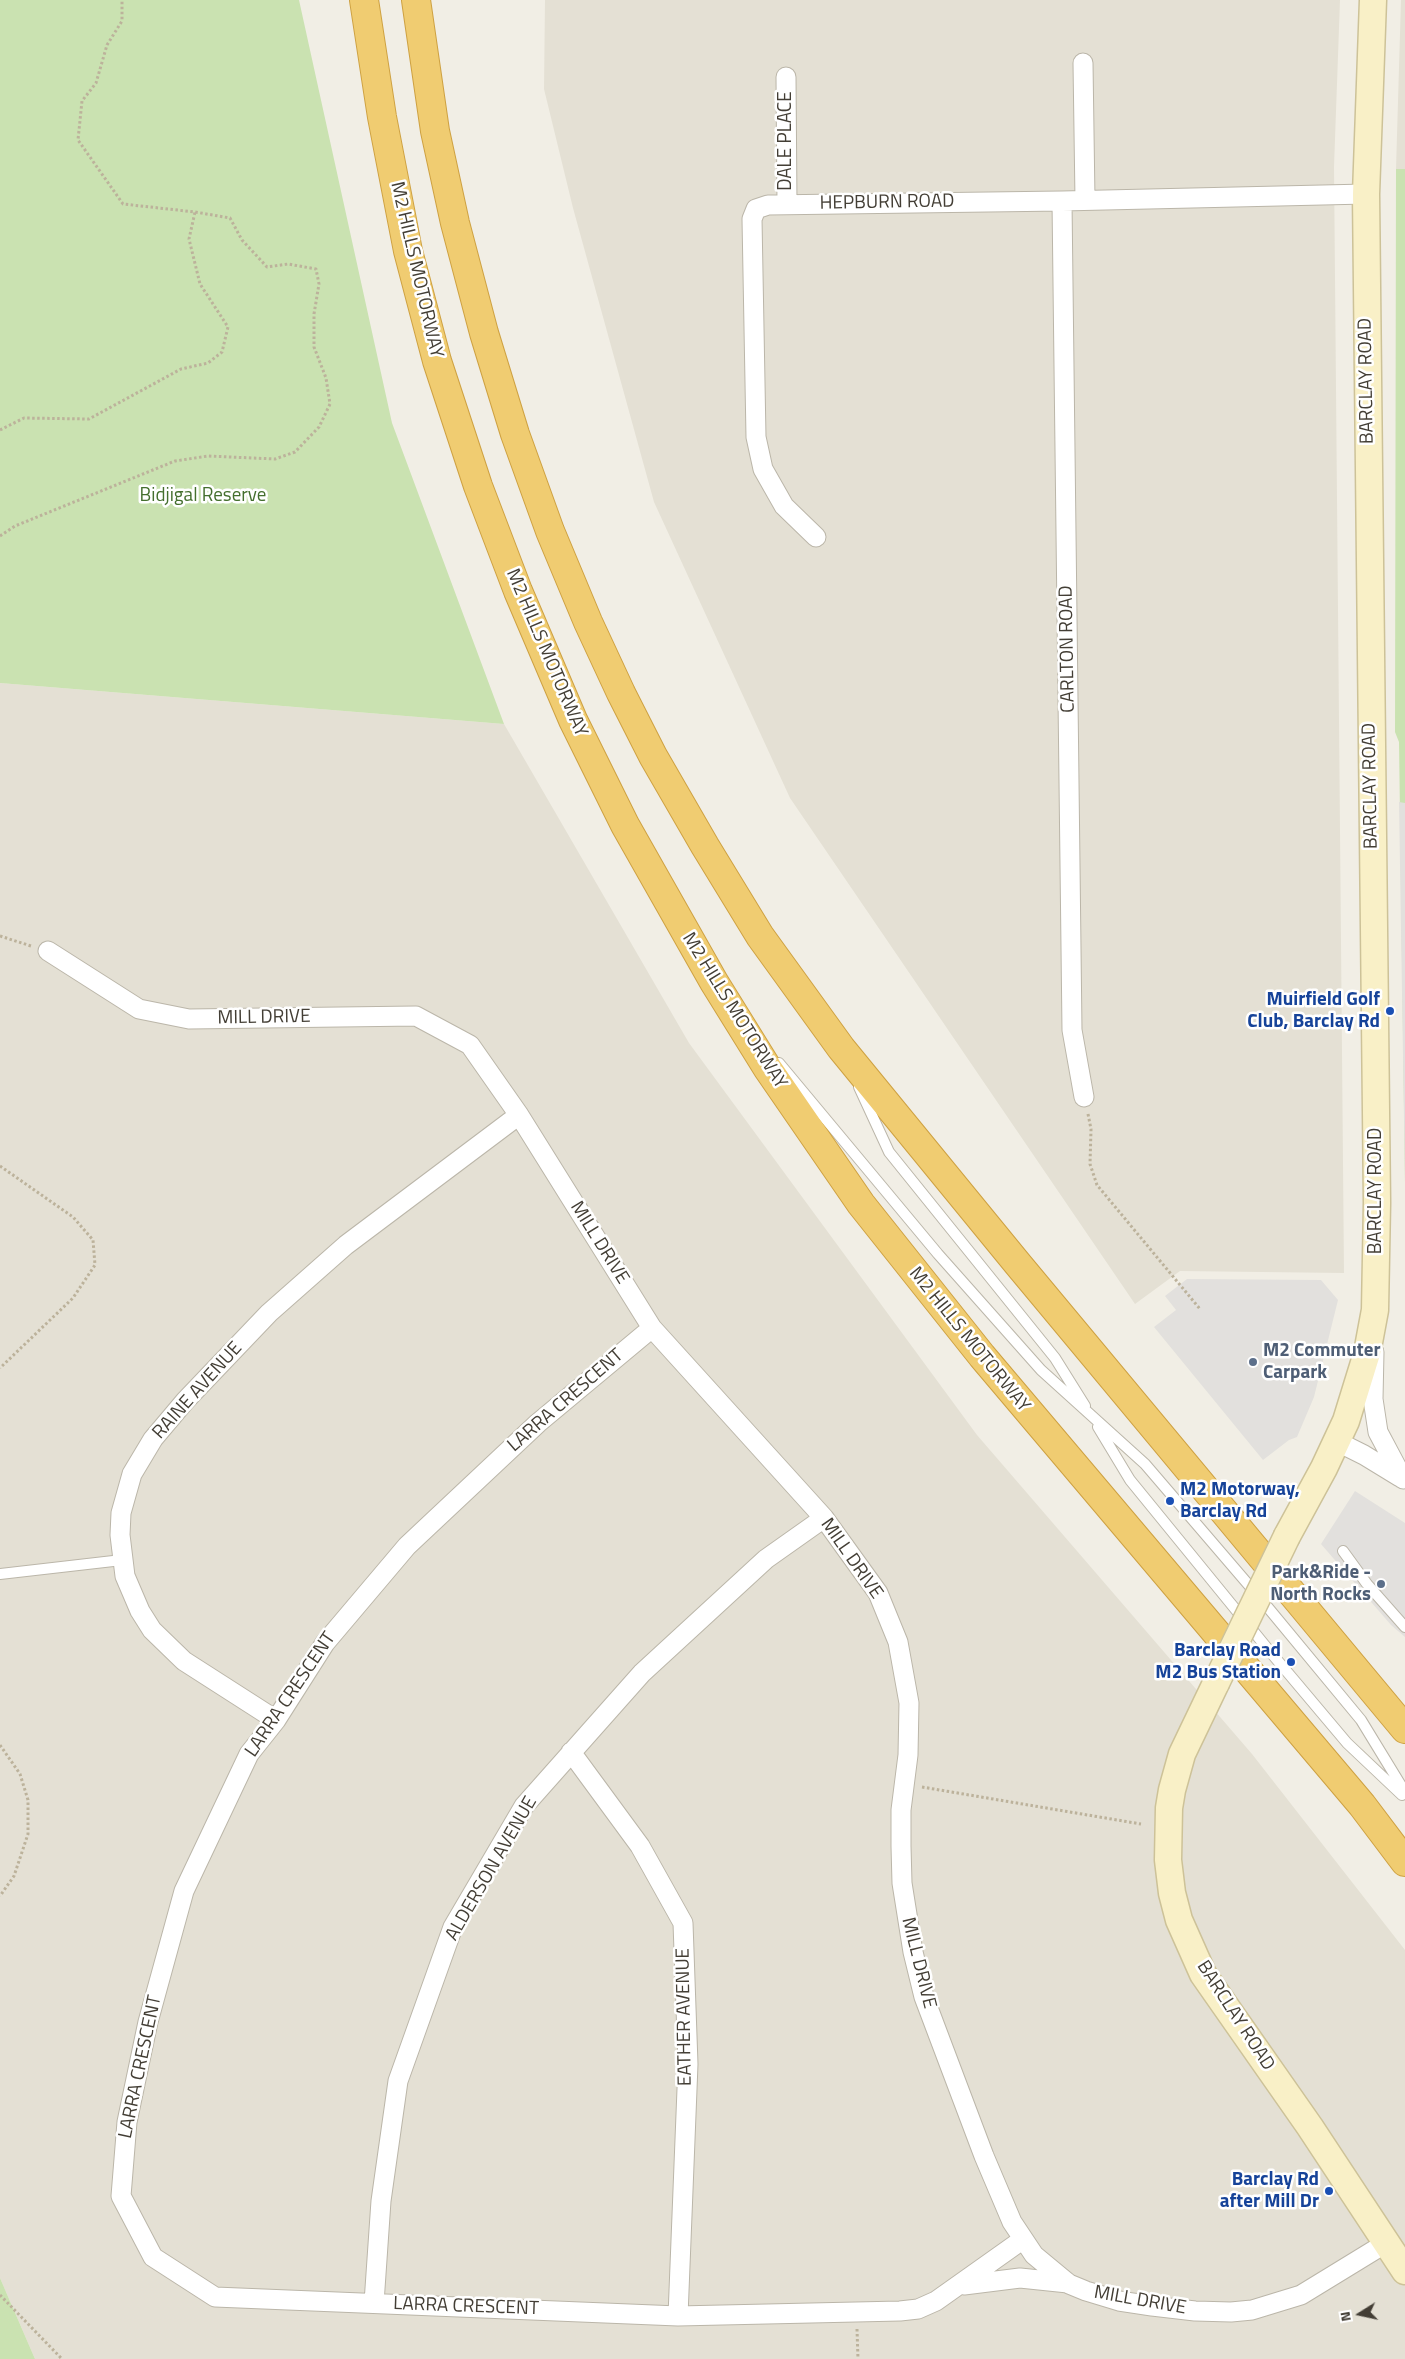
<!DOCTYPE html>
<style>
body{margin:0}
#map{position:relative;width:1405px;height:2359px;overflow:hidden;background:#f1eee5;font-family:"Titillium Web",sans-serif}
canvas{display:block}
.north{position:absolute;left:1335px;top:2289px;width:50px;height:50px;-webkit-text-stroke:4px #fff;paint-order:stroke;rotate:260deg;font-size:14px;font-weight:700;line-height:20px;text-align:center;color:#433e35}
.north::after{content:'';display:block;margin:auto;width:18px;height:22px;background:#433e35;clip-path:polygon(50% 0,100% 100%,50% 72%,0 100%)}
</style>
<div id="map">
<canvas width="1405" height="2359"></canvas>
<div class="north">N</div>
</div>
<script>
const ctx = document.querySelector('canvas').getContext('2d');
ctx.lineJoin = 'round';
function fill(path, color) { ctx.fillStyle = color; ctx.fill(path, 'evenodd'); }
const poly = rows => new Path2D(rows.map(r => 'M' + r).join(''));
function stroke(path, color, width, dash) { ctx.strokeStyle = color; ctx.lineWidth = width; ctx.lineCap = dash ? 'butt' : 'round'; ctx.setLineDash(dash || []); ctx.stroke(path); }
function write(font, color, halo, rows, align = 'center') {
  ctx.font = font + ' "Titillium Web",sans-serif'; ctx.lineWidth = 5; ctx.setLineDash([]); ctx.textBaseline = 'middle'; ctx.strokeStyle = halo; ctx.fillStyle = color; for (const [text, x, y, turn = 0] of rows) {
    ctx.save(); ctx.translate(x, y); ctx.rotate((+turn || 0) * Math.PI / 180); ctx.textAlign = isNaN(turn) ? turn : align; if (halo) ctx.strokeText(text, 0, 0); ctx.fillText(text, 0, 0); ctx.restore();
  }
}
fill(poly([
 [545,0,1340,0,1334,167,1344,1273,1180,1271,1135,1304,790,798,654,502,573,208,544,89],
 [1401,0,1405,0,1405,169,1396,169],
 [0,683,504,724,689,1043,977,1435,1252,1754,1405,1950,1405,2359,35,2359,0,2278]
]), '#e4e0d4');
fill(poly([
 [0,0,299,0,392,423,504,724,0,683],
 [1396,169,1405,169,1405,1183,1399,742,1395,732],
 [0,2278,35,2359,0,2359]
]), '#cae2b1');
fill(poly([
 [1399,802,1405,803,1405,1183],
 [1187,1279,1321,1280,1338,1300,1314,1397,1297,1437,1289,1440,1263,1460,1154,1327,1176,1310,1165,1296],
 [1355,1491,1405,1523,1405,1637,1391,1625,1321,1544]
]), '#e2e0dd');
const service = poly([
 [779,1063,938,1254,1041,1370,1145,1464,1265,1604,1361,1720,1405,1792],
 [859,1087,889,1152,1055,1358,1085,1406],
 [1098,1427,1130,1480,1267,1648,1347,1743,1402,1795],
 [1343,1551,1367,1584,1405,1627],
 [0,1574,122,1560]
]);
const minor = poly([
 [1083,63,1085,200],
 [786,77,787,204],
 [1062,201,1072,1030,1084,1097],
 [816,537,784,506,763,469,756,437,752,219,756,209,768,205,1062,201,1366,194],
 [48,951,139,1009,189,1019,416,1016,470,1045,519,1115,652,1328,824,1518,878,1593,898,1642,909,1703,908,1755,901,1810,901,1846,902,1883,913,1952,924,1997,984,2156,1012,2222,1034,2255,1069,2284,1086,2291,1119,2301,1152,2306,1195,2311,1231,2312,1252,2310,1301,2295,1386,2243],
 [652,1328,538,1423,407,1546,325,1643,276,1720,249,1754,184,1891,148,2022,127,2122,121,2196,153,2257,215,2297,678,2316,900,2311,918,2309,936,2301,1022,2240],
 [1374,1352,1373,1399,1378,1432,1403,1479],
 [1336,1441,1364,1455,1400,1477],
 [276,1720,184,1661,152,1630,140,1611,125,1576,120,1535,121,1513,132,1474,153,1439,185,1401,269,1313,346,1245,519,1115],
 [571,1752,640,1846,683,1923,688,2064,678,2316],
 [964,2285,1020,2278,1068,2283],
 [374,2303,381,2201,398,2081,453,1927,524,1806,642,1673,766,1559,824,1518]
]);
const secondary = poly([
 [1287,1536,1324,1468,1346,1421,1367,1353,1375,1310,1377,1203,1366,194,1373,0],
 [1216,1683,1182,1754,1172,1790,1169,1808,1168,1860,1172,1893,1179,1920,1203,1974,1310,2127,1405,2271]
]);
const motorway = poly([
 [364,0,382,117,408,251,437,361,478,486,518,591,573,720,625,825,714,982,768,1069,861,1204,982,1356,1362,1805,1405,1862],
 [416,0,435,131,455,223,484,333,515,434,550,531,588,622,621,693,653,756,705,846,760,936,841,1048,1017,1263,1405,1729]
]);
stroke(service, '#bbb6a9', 12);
stroke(minor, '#bbb6a9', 21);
stroke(secondary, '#cdc298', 29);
stroke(motorway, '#cea142', 30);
stroke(poly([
 [0,430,24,418,89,419,181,369,208,363,222,352,228,327,200,284,189,239,195,212],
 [0,536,15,526,175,461,208,456,275,459,295,452,319,427,330,404,326,378,314,347,314,314,319,284,316,269,288,264,267,267,242,240,230,218,195,212,123,204,78,140,82,101,96,83,107,45,122,21,122,0],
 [0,936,31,946],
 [1088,1114,1091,1129,1090,1164,1097,1185,1200,1309],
 [0,1166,73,1217,93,1240,95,1265,73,1298,0,1368],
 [0,1745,20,1774,28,1800,28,1834,14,1876,0,1896],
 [922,1787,1141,1824],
 [0,2295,62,2359],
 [857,2329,858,2359]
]), '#bcb29b', 3, [2.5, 2.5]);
stroke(service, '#fff', 10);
stroke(minor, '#fff', 19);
stroke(secondary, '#f9f0c7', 26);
stroke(motorway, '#f0cc71', 28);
const secondaryBridge = poly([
 [1216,1683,1287,1536]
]);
stroke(secondaryBridge, '#cdc298', 29, []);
stroke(secondaryBridge, '#f9f0c7', 26);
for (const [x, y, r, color] of [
 [1390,1011,5,"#1a4fb4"],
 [1253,1362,5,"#5c6f8a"],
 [1170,1501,5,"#1a4fb4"],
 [1381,1584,5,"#5c6f8a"],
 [1291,1662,5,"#1a4fb4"],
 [1329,2191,5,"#1a4fb4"]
]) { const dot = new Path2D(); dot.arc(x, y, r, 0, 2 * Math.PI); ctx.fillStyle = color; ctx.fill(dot); stroke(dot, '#fff', 2); }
write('19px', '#433e35', '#fff', [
 ["DALE PLACE",786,141,-90],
 ["HEPBURN ROAD",887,203,-1],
 ["M2 HILLS MOTORWAY",416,270,77],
 ["BARCLAY ROAD",1367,381,-91],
 ["CARLTON ROAD",1068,649,-91],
 ["M2 HILLS MOTORWAY",546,653,67],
 ["BARCLAY ROAD",1371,786,-91],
 ["M2 HILLS MOTORWAY",734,1011,58],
 ["MILL DRIVE",264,1018,-1],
 ["BARCLAY ROAD",1376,1191,-90],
 ["MILL DRIVE",599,1243,58],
 ["M2 HILLS MOTORWAY",969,1340,51],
 ["RAINE AVENUE",198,1391,-48],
 ["LARRA CRESCENT",566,1401,-41],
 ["MILL DRIVE",851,1559,55],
 ["LARRA CRESCENT",291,1695,-56],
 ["ALDERSON AVENUE",492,1869,-60],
 ["MILL DRIVE",918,1963,76],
 ["BARCLAY ROAD",1235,2016,57],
 ["EATHER AVENUE",685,2017,-91],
 ["LARRA CRESCENT",141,2067,-78],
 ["MILL DRIVE",1140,2301,10],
 ["LARRA CRESCENT",466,2307,2]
]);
write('19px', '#446f2e', '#fff', [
 ["Bidjigal Reserve",203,496]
]);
write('bold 19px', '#164399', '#fff', [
 ["Muirfield Golf",1380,1000],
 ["Club, Barclay Rd",1380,1022],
 ["M2 Motorway,",1180,1490,"left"],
 ["Barclay Rd",1180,1512,"left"],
 ["Barclay Road",1281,1651],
 ["M2 Bus Station",1281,1673],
 ["Barclay Rd",1319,2180],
 ["after Mill Dr",1319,2202]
], 'right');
write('bold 19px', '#4e5e75', '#fff', [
 ["M2 Commuter",1263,1351],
 ["Carpark",1263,1373],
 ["Park&Ride -",1371,1573,"right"],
 ["North Rocks",1371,1595,"right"]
], 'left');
</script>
